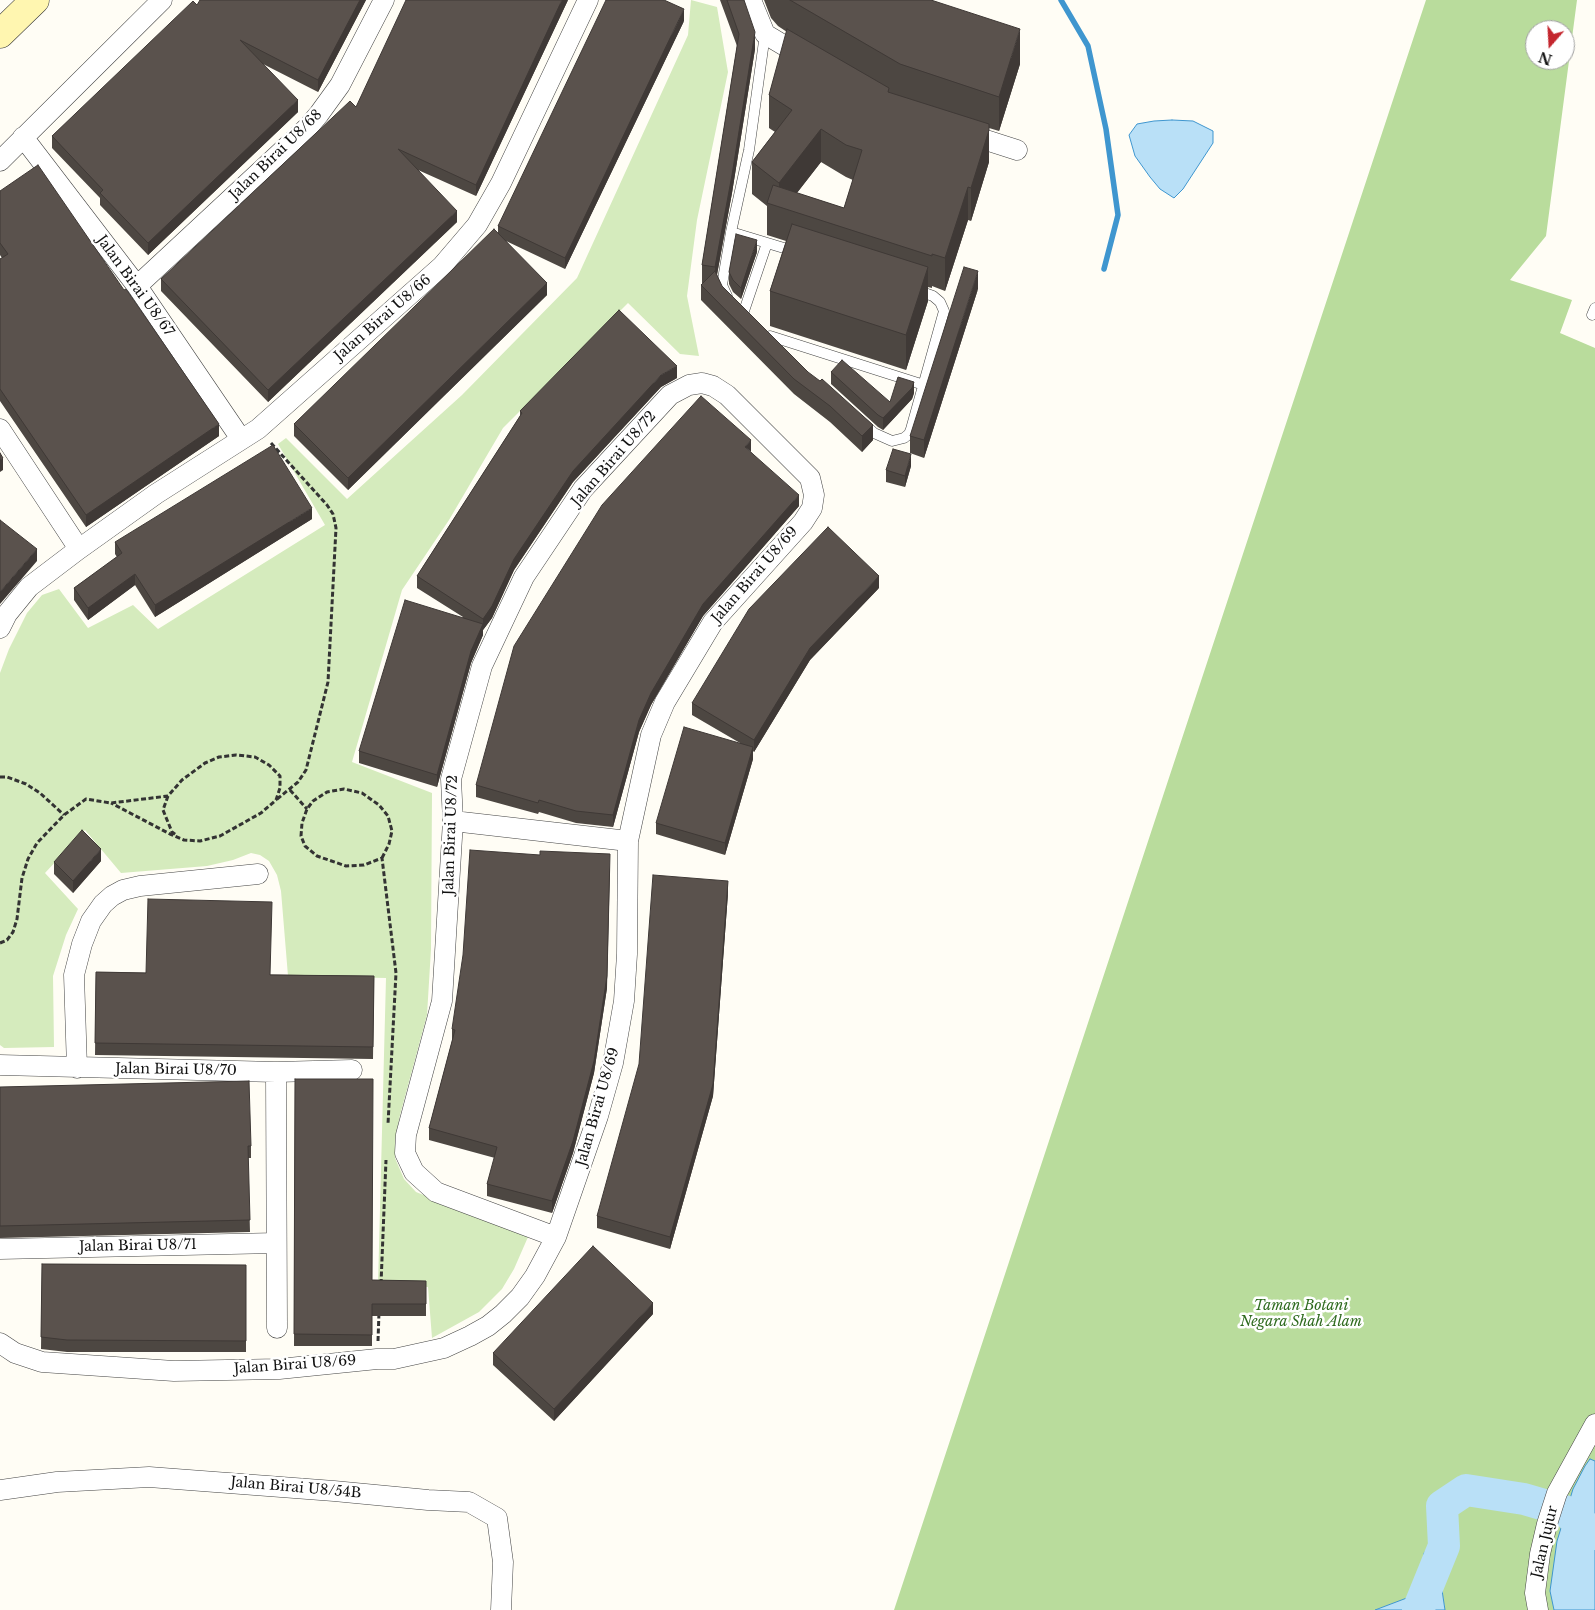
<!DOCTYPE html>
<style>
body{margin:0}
#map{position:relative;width:1595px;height:1610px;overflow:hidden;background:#fffdf5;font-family:"Libre Baskerville",serif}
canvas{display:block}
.north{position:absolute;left:1525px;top:20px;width:50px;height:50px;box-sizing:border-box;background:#fff;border:1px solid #a0a0a0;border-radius:50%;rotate:199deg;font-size:14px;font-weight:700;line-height:20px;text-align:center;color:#111}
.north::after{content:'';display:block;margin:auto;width:18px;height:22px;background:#c4262e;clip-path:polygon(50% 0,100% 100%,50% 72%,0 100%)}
</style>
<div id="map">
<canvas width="1595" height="1610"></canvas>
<div class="north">N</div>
</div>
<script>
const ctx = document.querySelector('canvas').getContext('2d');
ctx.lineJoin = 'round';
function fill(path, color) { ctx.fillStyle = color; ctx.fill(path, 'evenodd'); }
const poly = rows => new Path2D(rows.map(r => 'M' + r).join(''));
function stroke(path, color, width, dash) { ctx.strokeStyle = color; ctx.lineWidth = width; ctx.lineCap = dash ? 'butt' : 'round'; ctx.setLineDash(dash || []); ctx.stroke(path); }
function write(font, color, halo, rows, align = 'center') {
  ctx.font = font + ' "Libre Baskerville",serif'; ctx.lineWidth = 5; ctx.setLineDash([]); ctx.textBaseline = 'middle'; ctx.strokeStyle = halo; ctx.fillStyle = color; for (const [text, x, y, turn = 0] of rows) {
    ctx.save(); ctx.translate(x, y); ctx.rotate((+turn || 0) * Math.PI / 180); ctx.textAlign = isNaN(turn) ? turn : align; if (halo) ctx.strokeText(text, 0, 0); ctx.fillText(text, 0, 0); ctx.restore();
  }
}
fill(poly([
 [691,0,717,7,728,72,697,220,687,296,699,356,680,354,628,303,503,428,449,520,402,590,352,762,432,793,431,949,427,1015,400,1115,395,1141,395,1158,404,1179,416,1192,528,1237,514,1269,502,1289,479,1312,432,1338,428,1287,378,1285,386,978,288,976,281,891,277,875,269,861,260,855,251,853,233,860,207,866,121,873,85,830,45,873,78,909,66,935,53,976,54,1047,4,1048,0,1045,0,673,9,649,27,613,42,595,59,589,88,628,133,605,158,629,325,525,278,444,286,438,347,499,462,395,577,278,688,35]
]), '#d5ebbd');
fill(poly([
 [1426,0,1577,0,1546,236,1510,280,1572,300,1560,333,1595,348,1595,1610,1445,1610,1442,1590,1452,1565,1424,1553,1421,1581,1412,1597,1375,1610,894,1610],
 [1535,30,1565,30,1565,60,1535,60]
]), '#b9dc9c');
const water = poly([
 [1172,120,1193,121,1213,131,1213,143,1183,189,1174,198,1160,189,1150,177,1135,156,1129,135,1137,124,1154,121,1172,120],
 [1590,1459,1595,1461,1595,1610,1554,1610,1550,1591,1557,1541,1573,1489,1585,1466,1590,1459],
 [1435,1540,1454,1552,1452,1565,1442,1590,1445,1610,1375,1610,1412,1596,1421,1581,1424,1553,1435,1540]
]);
fill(water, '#b9e0f7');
stroke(water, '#3f96cf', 1);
stroke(poly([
 [1061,0,1088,46,1106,129,1118,215,1104,269]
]), '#3f96cf', 5.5);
stroke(poly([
 [1418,1610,1444,1546,1442,1506,1466,1490,1524,1499,1565,1511,1595,1534]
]), '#b9e0f7', 32);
const service = poly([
 [731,232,797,252],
 [727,296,722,285,731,232,749,150,765,34],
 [744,311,767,243],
 [1592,315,1595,308],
 [770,336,924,385],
 [864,424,874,433,892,441,904,438,909,434,911,429,944,311,940,302,933,296,916,290]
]);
const minor = poly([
 [751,0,765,34,805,58],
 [964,133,1017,150],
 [23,137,137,286,241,439],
 [0,161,162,0],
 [137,286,309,126,319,114,340,85,384,0],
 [0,429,79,549],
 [0,628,7,614,29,587,79,549,156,494,258,429,442,266,477,225,501,183,588,0],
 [453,821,628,841],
 [0,1065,276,1072,352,1070],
 [77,1068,74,975,82,944,91,921,103,904,112,896,123,890,140,886,258,874],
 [276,1072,277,1328],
 [0,1249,276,1243],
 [0,1343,15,1353,42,1362,174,1371,279,1369,377,1359,394,1359,444,1348,470,1336,488,1326,503,1314,520,1297,535,1276,556,1237,598,1116,613,1063,624,1001,627,954,628,841,651,735,665,702,713,622,803,522,812,508,814,495,810,478,727,395,713,386,702,383,689,385,670,395,583,489,524,577,482,666,451,779,453,821,442,1001,406,1135,405,1153,414,1172,436,1192,556,1237],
 [0,1490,57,1482,149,1477,334,1491,428,1500,469,1502,497,1518,503,1562,501,1610],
 [1538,1610,1535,1593,1540,1554,1547,1524,1557,1493,1595,1424]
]);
const secondary = poly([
 [0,34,35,0]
]);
stroke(service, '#444', 11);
stroke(minor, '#444', 21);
stroke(secondary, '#333', 29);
stroke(poly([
 [271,443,327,505,333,514,336,528,328,682,306,770,298,782,276,800],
 [0,777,7,777,26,784,40,793,64,815],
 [290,790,307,809],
 [168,796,163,810,172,832,176,835],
 [382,858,389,844,392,831,388,816,379,805,362,793,344,789,327,792,313,801,307,809,302,823,301,836,305,846,317,856,346,866,364,865,382,858,396,973,388,1124],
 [0,943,7,940,13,932,17,919,22,878,28,859,37,843,64,815,86,799,111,803,168,796,182,780,205,763,219,757,236,755,255,757,269,765,280,776,280,788,276,800,261,813,220,836,200,841,184,840,170,834,111,803],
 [381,1284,386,1160],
 [378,1341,379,1312]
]), '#333', 3, [5, 2.5]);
stroke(service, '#fff', 10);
stroke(minor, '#fff', 20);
stroke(secondary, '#fff6b0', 28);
fill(poly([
 [366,0,318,92,263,64,298,112,148,255,100,205,100,198,52,148,52,136,197,5],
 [568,0,476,196,418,170,457,222,268,402,161,291,161,279,356,107],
 [720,0,744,0,755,49,732,193,717,275,722,286,873,440,862,452,830,422,794,394,701,300,701,285,703,283,702,283,702,265,737,46],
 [764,0,931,0,1020,64,999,131,989,128,989,162,971,221,968,220,945,291,932,286,932,288,928,287,928,301,906,370,770,326,770,291,786,241,767,235,767,206,752,194,752,162,775,132,769,128,769,95,787,32,778,26,771,18],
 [821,162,846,177,853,180,844,208,797,193],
 [684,21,565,269,506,241,547,295,348,490,294,436,294,424,498,233,498,226],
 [0,191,219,436,86,527,0,401,0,259,2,258,0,255],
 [757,252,741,299,733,292,729,284,729,272],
 [978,289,924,458,910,453,910,436],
 [831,372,890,402,914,393,912,399,883,430,878,427,831,384],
 [677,378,661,387,573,482,514,570,492,618,483,630,483,635,471,663,437,787,359,763,359,751,463,617,417,588,417,576,520,416,520,411],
 [751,452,799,506,703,616,651,705,639,732,613,827,576,823,539,812,538,814,476,797,476,785],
 [911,466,905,487,886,482,886,470],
 [312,519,155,617,135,585,88,620,74,600,74,588,117,557,115,554,115,542],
 [879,588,810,660,754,752,753,751,753,759,725,855,656,834,656,823,740,743,692,715,692,703],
 [101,861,73,893,54,874,54,862],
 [728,893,713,1096,670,1249,597,1228,597,1216],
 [96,972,374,976,373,1059,95,1055],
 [607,988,594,1073,573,1153,552,1213,487,1196,487,1184,495,1158,429,1140,429,1128,452,1041,452,1029],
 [295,1079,372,1280,426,1281,426,1316,372,1316,372,1346,294,1346],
 [0,1087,251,1146,251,1158,248,1158,250,1232,0,1238],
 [42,1264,246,1265,246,1352,67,1352,41,1349],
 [653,1314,554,1421,493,1365,493,1353]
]), '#4d4742');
fill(poly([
 [360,0,366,0,318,92,318,80],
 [562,0,568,0,476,196,476,185],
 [684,9,684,21,565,269,565,258],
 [1020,29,1020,64,999,131,999,97],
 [755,32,755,49,732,193,715,285,715,267],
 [298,100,298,112,148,255,148,243],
 [821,129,821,162,785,208,779,207,779,183],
 [989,130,989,162,971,221,971,188],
 [968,187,968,220,945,291,945,258],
 [457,211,457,222,268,402,268,390],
 [757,240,757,252,741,299,741,288],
 [928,267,928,301,906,370,906,335],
 [978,271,978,289,924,458,924,440],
 [547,283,547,295,348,490,348,478],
 [677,366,677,378,661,387,573,482,514,570,492,618,483,630,483,619,514,559,573,471,661,375],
 [914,382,914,393,912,399,883,430,883,418],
 [219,424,219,436,86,527,86,515],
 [873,425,873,440,862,452,862,436],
 [751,440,751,452,745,447],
 [911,454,911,466,905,487,905,476],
 [3,458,3,470,0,472,0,460],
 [799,495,799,506,703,616,651,705,639,732,613,827,613,815,639,720,651,693,703,604],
 [312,508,312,519,155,617,155,605],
 [37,549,37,561,0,604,0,592],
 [135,574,135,585,88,620,88,608],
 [879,576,879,588,810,660,754,752,754,740,810,648],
 [483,624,483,635,471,663,437,787,437,775,471,651],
 [753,747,753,759,725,855,725,843],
 [101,849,101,861,73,893,73,881],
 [610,866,607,988,594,1073,573,1153,552,1213,552,1201],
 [728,881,728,893,713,1096,670,1249,670,1237],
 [653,1303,653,1314,554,1421,554,1409]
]), '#3f3936');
const building = poly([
 [200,0,360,0,318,80,240,40,298,100,148,243,100,193,103,190,52,136,193,1,197,5,200,0],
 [406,0,562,0,476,185,398,149,457,211,268,390,161,279,350,101,356,107,406,0],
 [606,0,664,0,684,9,565,258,498,226,606,0],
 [727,0,744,0,755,32,732,175,715,267,702,265,739,34,727,0],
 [790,0,931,0,1020,29,999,97,900,64,790,0],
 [787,29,889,88,888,92,989,124,989,130,971,188,968,187,945,258,932,254,932,256,767,203,773,185,844,208,862,150,846,145,821,129,779,183,752,162,792,110,769,95,787,29],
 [38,165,124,290,126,289,219,424,86,515,0,389,0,259,8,254,0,243,0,191,38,165],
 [792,224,928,267,906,335,770,291,792,224],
 [494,229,547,283,348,478,294,424,494,229],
 [736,234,757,240,741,288,733,280,729,272,736,234],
 [964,267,978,271,924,440,910,436,964,267],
 [715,271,722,286,808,372,820,381,822,379,873,425,862,436,830,406,794,379,701,285,715,271],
 [619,310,677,366,661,375,573,471,514,559,492,606,483,619,417,576,522,413,520,411,619,310],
 [842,360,890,402,898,377,914,382,912,388,883,418,878,415,831,372,842,360],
 [701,396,751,440,745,447,799,495,703,604,651,693,639,720,613,815,576,811,539,800,538,803,476,785,514,646,602,505,701,396],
 [273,445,312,508,155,605,135,574,88,608,74,588,122,553,115,542,273,445],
 [893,449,911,454,905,476,886,470,893,449],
 [0,453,3,458,0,460,0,453],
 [0,520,37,549,0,592,0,520],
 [828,527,879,576,810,648,754,740,692,703,749,609,828,527],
 [405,600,483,624,471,651,437,775,359,751,405,600],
 [684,727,753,747,725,843,656,823,684,727],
 [82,830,101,849,73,881,54,862,82,830],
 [470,850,540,855,540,851,610,854,607,976,594,1061,573,1141,552,1201,487,1184,497,1147,429,1128,455,1030,452,1029,463,955,470,850],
 [653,875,728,881,713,1084,670,1237,597,1216,639,1064,653,875],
 [148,899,272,902,270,975,374,976,373,1047,95,1043,96,972,146,973,148,899],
 [295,1079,373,1079,372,1280,426,1281,426,1304,372,1304,372,1335,294,1334,295,1079],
 [249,1081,251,1146,248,1146,250,1220,0,1226,0,1087,249,1081],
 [593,1246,653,1303,554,1409,493,1353,593,1246],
 [42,1264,246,1265,246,1341,67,1340,41,1337,42,1264]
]);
fill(building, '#5a524d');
stroke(building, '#3f3936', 1);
write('14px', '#111', '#fff', [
 ["Jalan Birai U8/68",276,155,-44],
 ["Jalan Birai U8/67",135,286,54],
 ["Jalan Birai U8/66",383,318,-41],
 ["Jalan Birai U8/72",614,459,-49],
 ["Jalan Birai U8/69",755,575,-49],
 ["Jalan Birai U8/72",451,835,-88],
 ["Jalan Birai U8/70",176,1070,1],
 ["Jalan Birai U8/69",598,1107,-74],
 ["Jalan Birai U8/71",138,1246,-1],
 ["Jalan Birai U8/69",295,1365,-4],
 ["Jalan Birai U8/54B",296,1488,5],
 ["Jalan Jujur",1545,1542,-77]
]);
write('italic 14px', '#2f6b1f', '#fff', [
 ["Taman Botani",1301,1306],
 ["Negara Shah Alam",1301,1322]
]);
</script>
